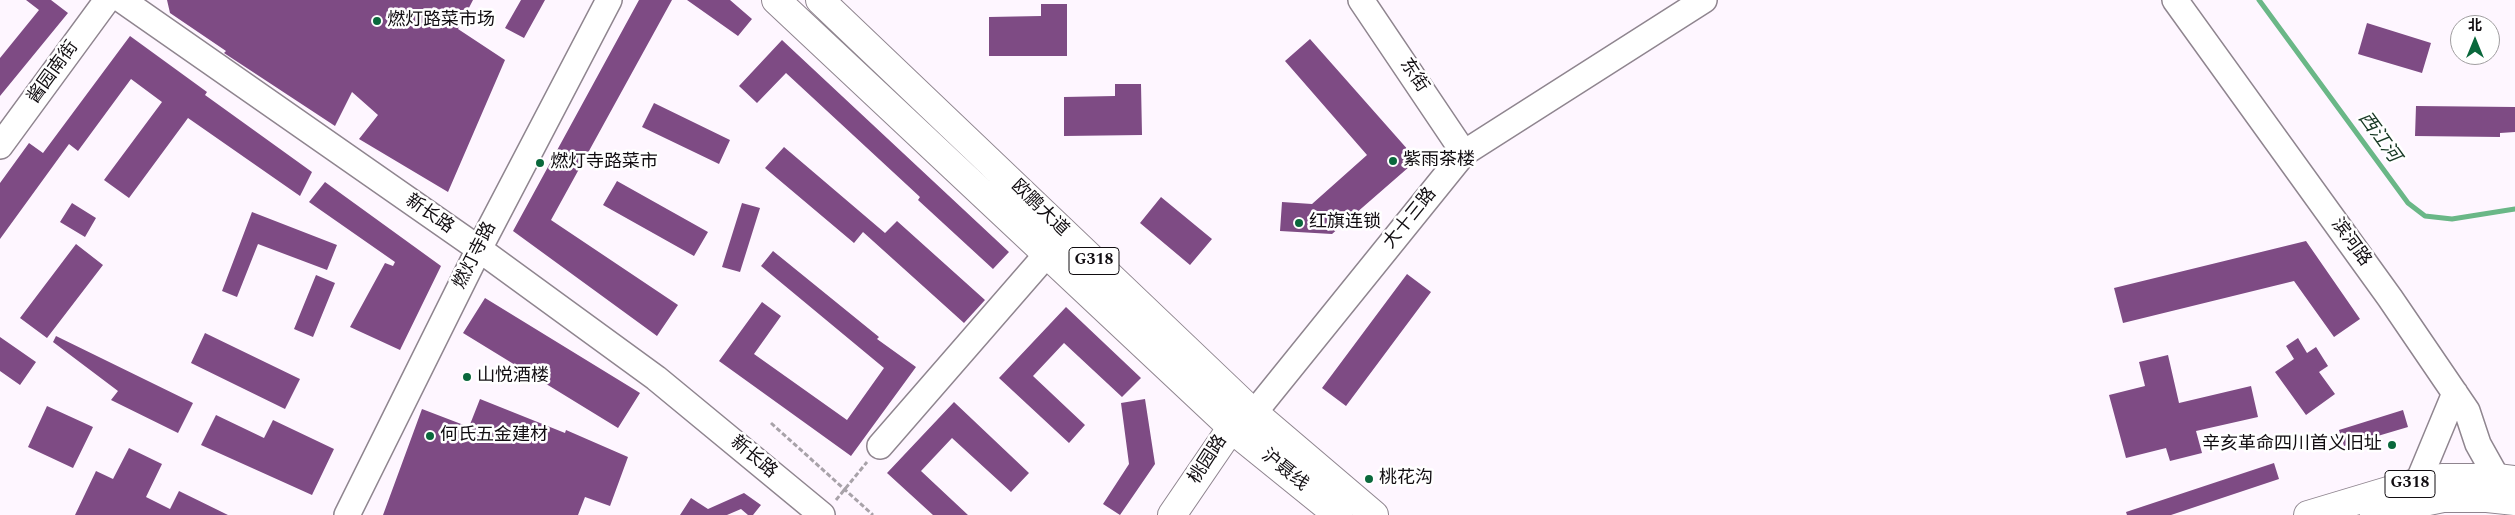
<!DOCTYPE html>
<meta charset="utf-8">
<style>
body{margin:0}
#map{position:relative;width:2515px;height:515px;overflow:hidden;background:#fef6ff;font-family:Spectral,"Noto Sans SC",serif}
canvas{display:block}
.north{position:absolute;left:2450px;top:15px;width:50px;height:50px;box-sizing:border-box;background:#fff;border:1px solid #a09ea0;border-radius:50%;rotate:0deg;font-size:14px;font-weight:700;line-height:20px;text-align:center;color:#110d11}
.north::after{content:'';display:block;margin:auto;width:18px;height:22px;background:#0a683c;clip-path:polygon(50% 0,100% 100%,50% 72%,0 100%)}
</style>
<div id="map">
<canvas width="2515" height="515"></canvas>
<div class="north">北</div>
</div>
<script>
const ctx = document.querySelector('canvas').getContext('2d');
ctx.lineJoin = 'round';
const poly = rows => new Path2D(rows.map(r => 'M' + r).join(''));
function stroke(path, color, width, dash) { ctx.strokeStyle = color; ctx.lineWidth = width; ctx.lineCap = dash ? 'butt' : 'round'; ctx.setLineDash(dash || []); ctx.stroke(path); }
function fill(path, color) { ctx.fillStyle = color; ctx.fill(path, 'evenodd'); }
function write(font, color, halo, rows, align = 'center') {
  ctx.font = font + ' Spectral,"Noto Sans SC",serif'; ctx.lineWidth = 5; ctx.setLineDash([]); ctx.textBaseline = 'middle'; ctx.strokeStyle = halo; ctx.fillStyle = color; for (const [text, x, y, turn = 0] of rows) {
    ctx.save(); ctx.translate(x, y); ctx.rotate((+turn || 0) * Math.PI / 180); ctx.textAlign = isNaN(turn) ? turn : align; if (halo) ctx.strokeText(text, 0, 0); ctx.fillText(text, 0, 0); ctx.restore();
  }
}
stroke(poly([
 [2259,0,2408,203,2425,216,2452,219,2515,209]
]), '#6ab787', 5);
fill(poly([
 [26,0,51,0,68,13,0,96,0,58,39,10],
 [167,0,473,0,458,29,505,60,448,192,359,139,378,115,352,92,335,126,224,53,226,51,170,13],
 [521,0,545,0,524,38,505,28],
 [639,0,672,0,551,220,678,305,657,336,513,231],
 [687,0,730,0,752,19,738,36],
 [1041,4,1067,4,1067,56,989,56,989,17,1041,16],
 [2367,23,2431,43,2422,73,2358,54],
 [130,36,207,92,205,95,312,172,300,196,188,118,129,198,104,180,162,102,131,79,78,151,69,144,0,239,0,183,29,143,43,153],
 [1310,39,1417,160,1332,234,1280,231,1282,202,1312,204,1367,155,1285,61],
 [782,40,1009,252,993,269,918,200,920,197,786,73,757,103,739,86],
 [1115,84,1141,84,1142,135,1064,136,1064,97,1115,96],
 [654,103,730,140,719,164,642,127],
 [2416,106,2515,107,2515,132,2500,133,2500,137,2415,136],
 [784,147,885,233,897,221,985,300,964,323,863,232,854,243,765,168],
 [617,181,708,232,694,256,603,205],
 [325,182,441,266,400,350,350,327,385,263,393,266,395,262,309,202],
 [1161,197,1212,239,1190,265,1140,223],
 [72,203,96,218,85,237,60,222],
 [742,203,760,208,740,272,722,267],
 [252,212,337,245,327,270,258,244,237,297,222,291],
 [2306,241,2360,319,2334,337,2294,281,2123,323,2114,288],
 [76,244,103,265,47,338,20,318],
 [773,251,879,337,877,339,916,367,851,456,719,361,762,302,781,316,754,354,847,420,884,368,761,266],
 [1407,274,1431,292,1346,406,1322,388],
 [316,275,335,283,313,337,294,329],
 [485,298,640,393,618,428,463,333],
 [1066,307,1141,378,1122,397,1064,343,1033,376,1085,425,1069,443,999,378],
 [205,333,300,379,285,409,191,363],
 [56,336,193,403,178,433,111,400,118,391,53,342],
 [0,337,36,362,20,385,0,371],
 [2298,338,2307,353,2316,347,2328,366,2319,372,2335,394,2306,415,2275,372,2294,359,2286,346],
 [2168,355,2179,403,2251,386,2258,417,2196,431,2202,453,2170,461,2166,448,2126,458,2109,395,2145,386,2139,362],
 [480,399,565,433,566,430,628,457,610,506,585,497,578,515,383,515,422,409,469,427],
 [1145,399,1155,464,1120,515,1103,504,1129,464,1121,403],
 [954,402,1029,473,1011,492,952,438,921,471,968,515,933,515,887,473],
 [47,406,93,427,73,468,28,447],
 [2403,410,2408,427,2344,446,2339,430],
 [216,415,264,438,273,420,334,449,312,495,201,445],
 [129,448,162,464,146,497,170,509,179,491,228,515,75,515,96,471,113,479],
 [2274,463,2279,479,2171,515,2127,515,2126,512],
 [744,493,761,505,753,515,748,515,741,509,727,515,680,515,691,498,708,509]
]), '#7e4b84');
const minor = poly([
 [122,0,479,249,656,378,822,515],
 [1361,0,1464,153],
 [2175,0,2390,298,2467,411,2478,444,2497,478,2488,495],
 [0,146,107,0],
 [1254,413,1464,153,1704,0],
 [880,446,1047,254],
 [2418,482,2455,393],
 [347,515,479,249,609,0]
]);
const major = poly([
 [1172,515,1245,408]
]);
const highway = poly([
 [776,0,1243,438,1338,515],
 [820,0,1246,406,1374,515],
 [2308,515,2418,482,2442,478,2497,478,2515,480],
 [2374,515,2400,507,2443,498,2487,498,2515,501]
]);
stroke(minor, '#8f858f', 28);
stroke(major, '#8f858f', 30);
stroke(highway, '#8f858f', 30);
stroke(poly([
 [771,423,873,515],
 [836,500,867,462]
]), '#a8a2a9', 3, [5, 2.5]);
stroke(minor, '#fff', 25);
stroke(major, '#fff', 28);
stroke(highway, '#fff', 28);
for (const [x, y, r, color] of [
 [377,21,5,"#0a683c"],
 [1393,161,5,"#0a683c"],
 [540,163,5,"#0a683c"],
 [1299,223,5,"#0a683c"],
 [467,377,5,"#0a683c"],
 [430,436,5,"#0a683c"],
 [2392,445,5,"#0a683c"],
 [1369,479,5,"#0a683c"]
]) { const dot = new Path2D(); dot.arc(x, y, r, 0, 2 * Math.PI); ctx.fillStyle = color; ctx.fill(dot); stroke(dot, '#fff', 2); }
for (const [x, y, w] of [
 [1094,261,50],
 [2410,484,50]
]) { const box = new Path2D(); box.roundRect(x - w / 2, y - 13.5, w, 27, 4); ctx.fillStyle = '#fff'; ctx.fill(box); stroke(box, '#110d11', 1); }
write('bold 16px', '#110d11', null, [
 ["G318",1094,261],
 ["G318",2410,484]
]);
write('18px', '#110d11', '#fff', [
 ["燃灯路菜市场",387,21],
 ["紫雨茶楼",1403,161],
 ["燃灯寺路菜市",550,163],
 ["红旗连锁",1309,223],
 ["山悦酒楼",477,377],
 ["何氏五金建材",440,436],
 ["辛亥革命四川首义旧址",2382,445,"right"],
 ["桃花沟",1379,479]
], 'left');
write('18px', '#110d11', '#fff', [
 ["酱园南街",54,73,-54],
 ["东街",1413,76,56],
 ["欧鹏大道",1039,209,44],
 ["新长路",429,215,35],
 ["大十三路",1411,219,-51],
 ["滨河路",2350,243,54],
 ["燃灯寺路",476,256,-63],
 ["新长路",753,458,40],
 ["桃园路",1209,460,-57],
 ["沪聂线",1284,471,39]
]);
write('italic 19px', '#163723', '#fff', [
 ["西江河",2378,138,54]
]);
</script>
